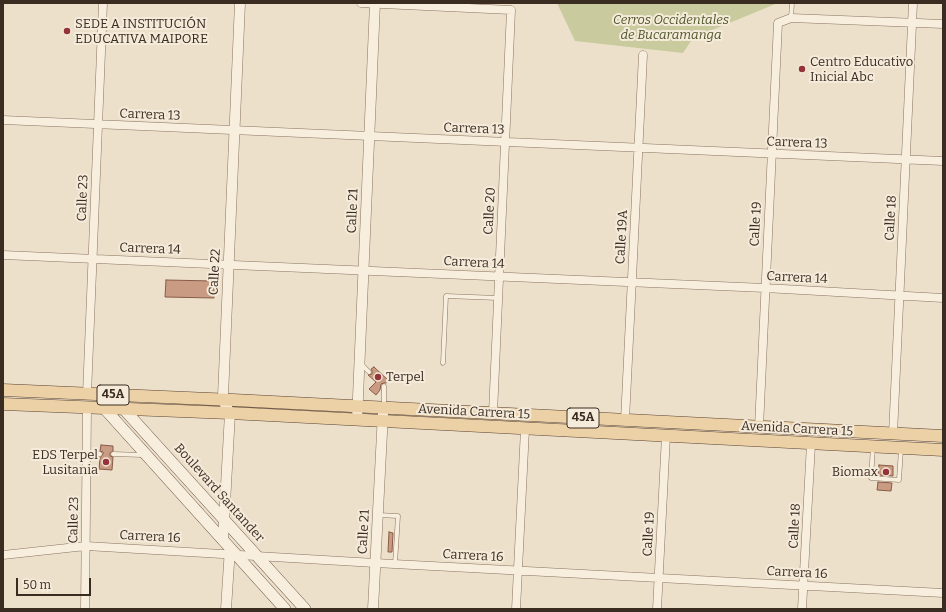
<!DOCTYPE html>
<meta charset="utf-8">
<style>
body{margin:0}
#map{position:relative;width:946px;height:612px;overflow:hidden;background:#ede0cb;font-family:Bitter,serif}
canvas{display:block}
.frame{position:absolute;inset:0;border:4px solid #3b2c22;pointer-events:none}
.scale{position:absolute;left:16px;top:578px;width:75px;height:18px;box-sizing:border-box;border:2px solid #3b2c22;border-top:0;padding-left:5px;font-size:12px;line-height:14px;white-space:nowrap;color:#3b2c22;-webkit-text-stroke:3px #f5ebda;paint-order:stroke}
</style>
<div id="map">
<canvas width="946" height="612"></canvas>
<div class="frame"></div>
<div class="scale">50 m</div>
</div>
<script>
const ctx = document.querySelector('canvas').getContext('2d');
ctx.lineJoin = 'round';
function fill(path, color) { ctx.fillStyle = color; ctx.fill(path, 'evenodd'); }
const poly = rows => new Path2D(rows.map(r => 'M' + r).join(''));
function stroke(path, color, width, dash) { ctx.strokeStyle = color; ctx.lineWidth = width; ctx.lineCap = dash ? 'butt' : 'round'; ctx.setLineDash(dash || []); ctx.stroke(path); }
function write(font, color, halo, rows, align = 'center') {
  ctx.font = font + ' Bitter,serif'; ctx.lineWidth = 4; ctx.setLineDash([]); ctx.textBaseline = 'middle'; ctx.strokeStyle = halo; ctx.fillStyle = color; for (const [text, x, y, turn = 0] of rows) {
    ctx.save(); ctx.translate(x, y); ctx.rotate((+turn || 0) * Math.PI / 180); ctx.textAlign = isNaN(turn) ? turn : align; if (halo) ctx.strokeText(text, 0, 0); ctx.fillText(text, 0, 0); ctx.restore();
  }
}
fill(poly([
 [557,3,778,3,693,38,683,53,575,41]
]), '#c9cb9f');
const building = poly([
 [166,280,214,281,214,298,165,297,166,280],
 [374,367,389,381,386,383,384,383,381,384,380,390,376,395,369,389,376,382,368,375,372,374,372,371,371,369,374,367],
 [101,445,113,446,113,451,110,453,110,456,113,457,112,470,99,469,100,458,103,454,103,452,100,451,101,445],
 [879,465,893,466,893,476,878,475,879,465],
 [878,482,892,483,891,491,877,490,878,482],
 [389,532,393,533,392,552,388,552,389,532]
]);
fill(building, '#c99b83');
stroke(building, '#875b47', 1);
const service = poly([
 [791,18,792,3],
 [443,363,446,296,498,298],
 [361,364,369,372],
 [384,405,384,386],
 [873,447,871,478,899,480,901,449],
 [87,454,100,454],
 [113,454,142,455],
 [378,515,398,516,395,564]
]);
const minor = poly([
 [361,3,511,10,493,413],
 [3,120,943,161],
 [3,255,765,288,943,298],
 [87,394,103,3],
 [625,420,643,55],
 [759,427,778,23,791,18,943,24],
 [893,434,913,3],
 [3,555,86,546,375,563,943,593],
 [85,609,87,408],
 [516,609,525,429],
 [657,609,666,436],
 [802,609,811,444]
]);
const tertiary = poly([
 [357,420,375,3],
 [223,540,230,413,222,399,223,396,240,3],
 [226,609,230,548],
 [373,609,383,413]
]);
const secondary = poly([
 [111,395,305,609],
 [104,408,285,609]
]);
const primary = poly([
 [3,390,233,400,943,436],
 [3,404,230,413,943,450]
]);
stroke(service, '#897360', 5);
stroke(minor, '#897360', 9);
stroke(tertiary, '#897360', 11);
stroke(secondary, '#6b5443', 12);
stroke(primary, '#584233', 13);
stroke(service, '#f8eede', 4);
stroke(minor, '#f8eede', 8);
stroke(tertiary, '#f8eede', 10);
stroke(secondary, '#f8eede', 11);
stroke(primary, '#edd1a6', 12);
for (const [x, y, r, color] of [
 [67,31,4,"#95333b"],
 [802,69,4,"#95333b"],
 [378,377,4,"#95333b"],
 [106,462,4,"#95333b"],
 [886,472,4,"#95333b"]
]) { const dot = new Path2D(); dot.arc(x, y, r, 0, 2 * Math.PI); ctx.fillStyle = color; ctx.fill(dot); stroke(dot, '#f5ebda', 1.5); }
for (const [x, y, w] of [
 [113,395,32],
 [583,418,32]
]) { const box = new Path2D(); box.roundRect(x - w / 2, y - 10, w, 20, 3); ctx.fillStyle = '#f5ebda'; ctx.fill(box); stroke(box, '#3b2c22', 1); }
write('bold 12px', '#3b2c22', null, [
 ["45A",113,395],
 ["45A",583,418]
]);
write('italic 13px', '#4e562a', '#f5ebda', [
 ["Cerros Occidentales",671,20],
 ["de Bucaramanga",671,35]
]);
write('13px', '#3b2c22', '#f5ebda', [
 ["SEDE A INSTITUCIÓN",75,24],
 ["EDUCATIVA MAIPORE",75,39],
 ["Centro Educativo",810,62],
 ["Inicial Abc",810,77],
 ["Terpel",386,377],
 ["EDS Terpel",98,455,"right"],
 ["Lusitania",98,470,"right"],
 ["Biomax",878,472,"right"]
], 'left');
write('13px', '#3b2c22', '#f5ebda', [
 ["Carrera 13",150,115,2],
 ["Carrera 13",474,129,2],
 ["Carrera 13",797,143,2],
 ["Calle 23",83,198,-88],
 ["Calle 21",353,211,-88],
 ["Calle 20",490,211,-87],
 ["Calle 18",891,218,-87],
 ["Calle 19",756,224,-87],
 ["Calle 19A",622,237,-87],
 ["Carrera 14",150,249,2],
 ["Carrera 14",474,263,3],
 ["Calle 22",215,272,-87],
 ["Carrera 14",797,278,3],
 ["Avenida Carrera 15",474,412,3],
 ["Avenida Carrera 15",797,429,3],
 ["Boulevard Santander",219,493,48],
 ["Calle 23",74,520,-89],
 ["Calle 18",795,526,-87],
 ["Calle 21",364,532,-87],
 ["Calle 19",649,534,-87],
 ["Carrera 16",150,537,3],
 ["Carrera 16",473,556,3],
 ["Carrera 16",797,573,3]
]);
</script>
